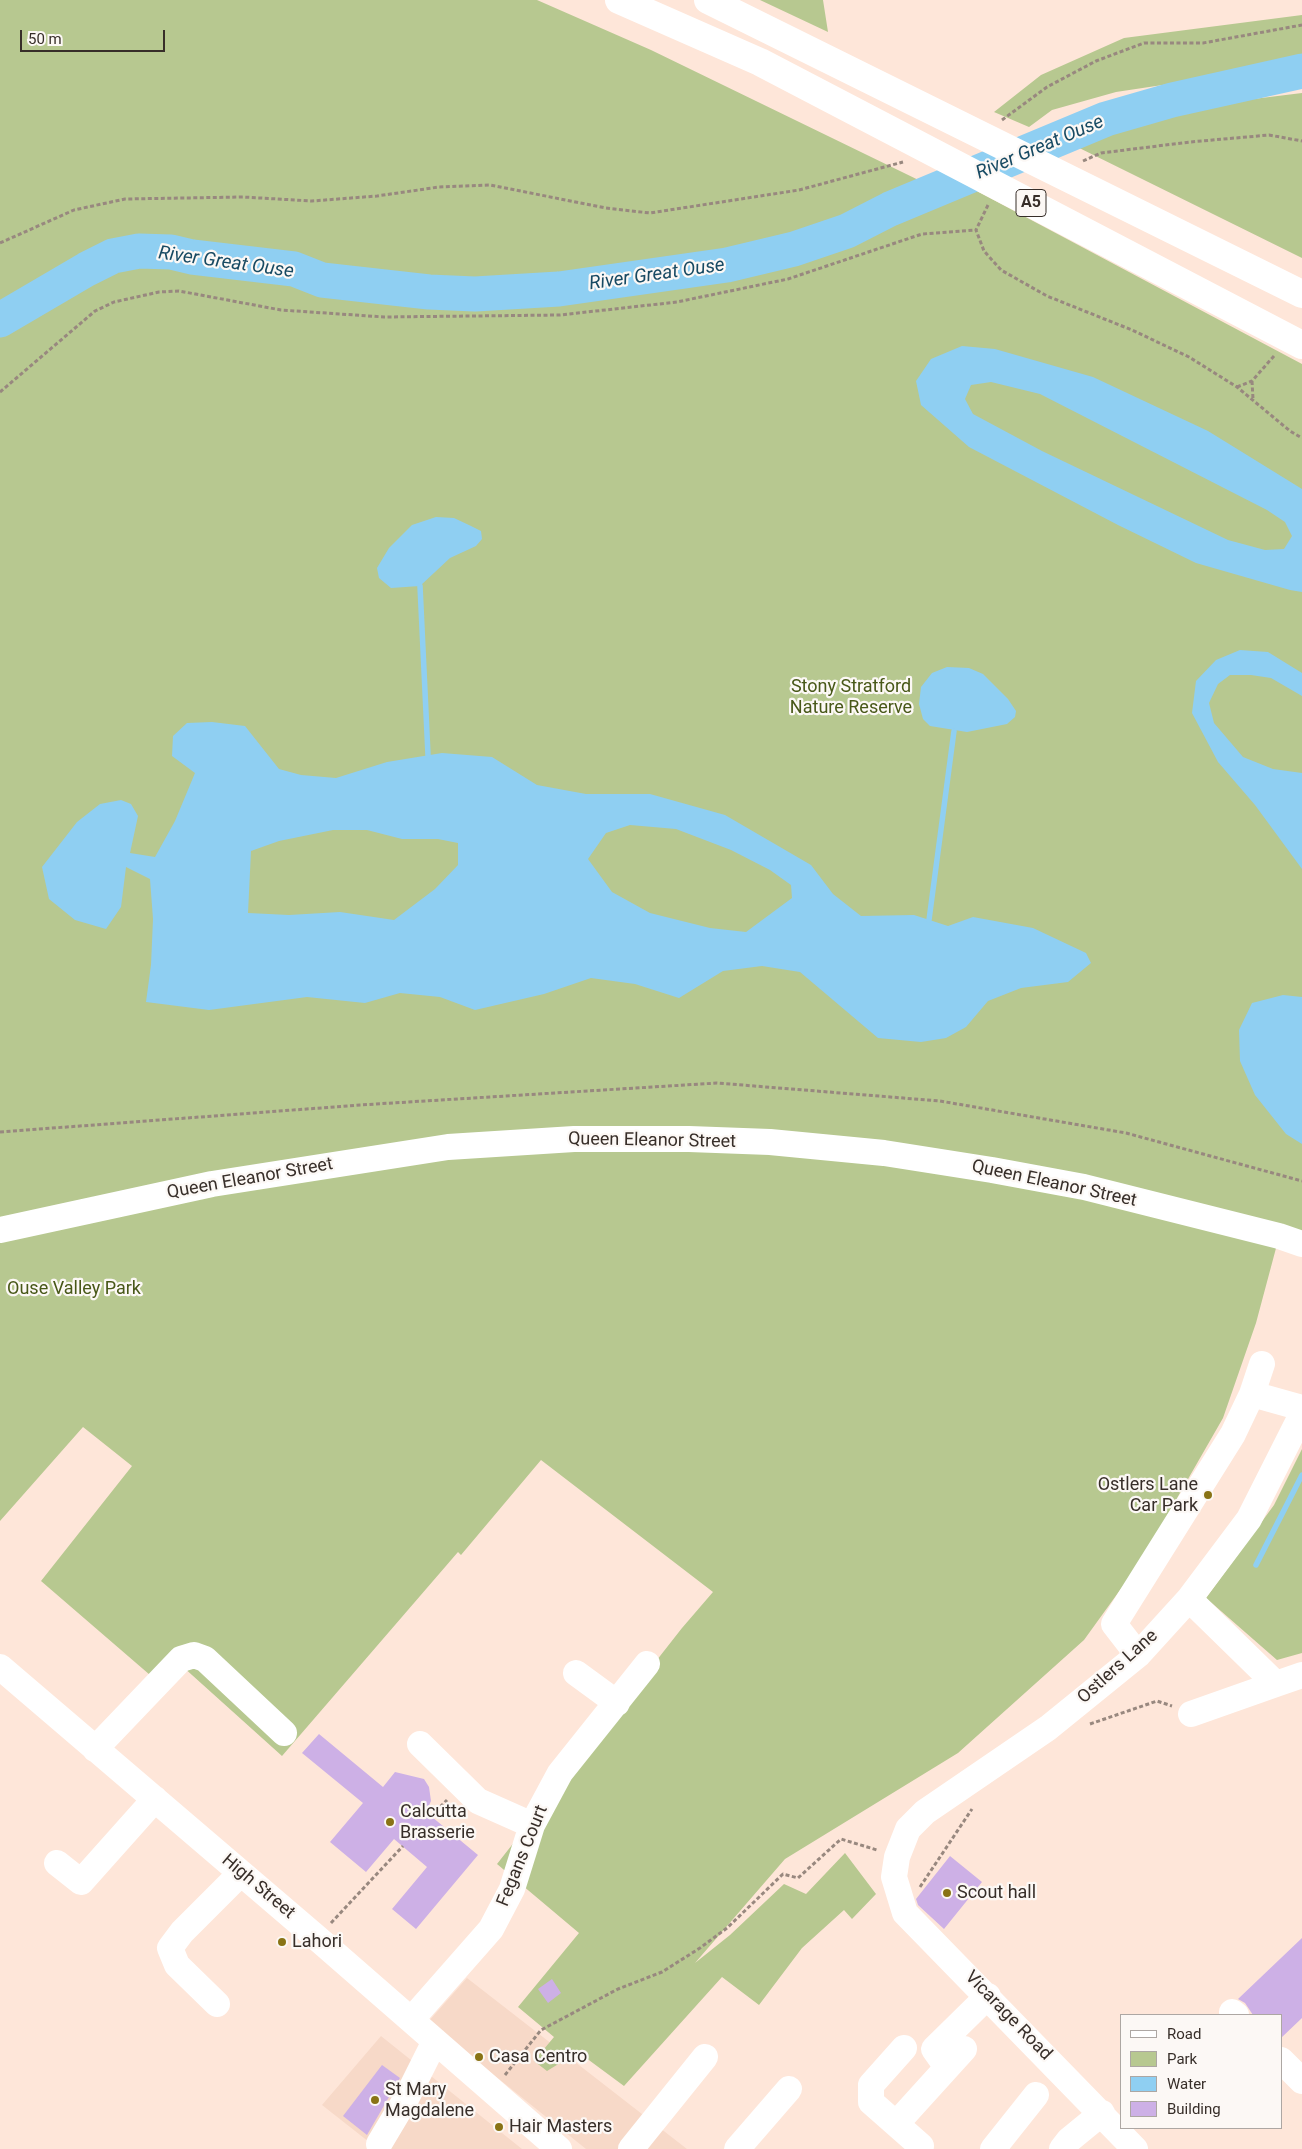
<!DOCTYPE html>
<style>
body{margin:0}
#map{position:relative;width:1302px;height:2149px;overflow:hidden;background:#fee6d9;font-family:Roboto,sans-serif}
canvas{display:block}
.legend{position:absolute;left:1120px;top:2014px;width:162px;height:115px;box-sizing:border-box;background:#fcf8f5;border:1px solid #ada7a3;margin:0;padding:6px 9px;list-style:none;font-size:15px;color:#372e29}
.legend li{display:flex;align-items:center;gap:10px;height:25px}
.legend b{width:25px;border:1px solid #ada7a3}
.scale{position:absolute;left:20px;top:30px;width:145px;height:22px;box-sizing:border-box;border:2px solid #372e29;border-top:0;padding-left:6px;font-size:15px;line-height:18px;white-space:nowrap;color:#372e29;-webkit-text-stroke:4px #fcf8f5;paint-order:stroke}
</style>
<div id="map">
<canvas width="1302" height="2149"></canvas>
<ul class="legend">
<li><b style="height:6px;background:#fff"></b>Road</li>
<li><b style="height:14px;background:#b7c890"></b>Park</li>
<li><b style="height:14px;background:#8fcff2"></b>Water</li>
<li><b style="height:14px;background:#cdb0e6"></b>Building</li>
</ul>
<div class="scale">50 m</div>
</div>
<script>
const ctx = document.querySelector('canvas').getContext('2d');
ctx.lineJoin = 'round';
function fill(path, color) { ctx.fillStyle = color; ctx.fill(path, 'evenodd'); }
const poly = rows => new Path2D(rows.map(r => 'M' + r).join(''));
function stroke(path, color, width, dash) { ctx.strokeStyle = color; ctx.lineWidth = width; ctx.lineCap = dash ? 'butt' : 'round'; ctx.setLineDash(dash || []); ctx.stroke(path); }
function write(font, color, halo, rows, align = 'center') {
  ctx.font = font + ' Roboto,sans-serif'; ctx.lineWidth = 4.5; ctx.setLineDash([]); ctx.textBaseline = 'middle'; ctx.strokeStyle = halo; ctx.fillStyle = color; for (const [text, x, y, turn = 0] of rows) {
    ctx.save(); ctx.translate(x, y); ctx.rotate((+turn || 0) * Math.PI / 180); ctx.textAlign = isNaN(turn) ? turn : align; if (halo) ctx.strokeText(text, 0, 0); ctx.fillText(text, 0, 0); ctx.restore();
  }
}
fill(poly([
 [467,1978,687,2149,586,2149,428,2022],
 [381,2036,522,2149,378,2149,322,2105]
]), '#f7d9c8');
fill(poly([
 [0,0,537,0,651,50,937,189,956,180,1302,364,1302,1244,1279,1237,1256,1323,1223,1418,1141,1561,1084,1640,958,1753,785,1859,695,1963,730,1935,784,1884,806,1894,845,1853,876,1894,852,1919,844,1910,802,1948,759,2005,722,1977,624,2086,578,2052,547,2071,534,2061,554,2037,518,2007,579,1933,497,1864,682,1628,713,1592,541,1460,461,1555,458,1552,282,1756,172,1657,150,1675,41,1581,132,1466,83,1427,0,1521],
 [760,0,823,0,828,32],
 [1302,15,1302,64,1116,92,1052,110,1029,127,994,112,1041,75,1124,38],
 [1302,93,1302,258,1053,135,1099,118],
 [1302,1449,1302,1653,1277,1660,1206,1598,1274,1505]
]), '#b7c890');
fill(poly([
 [962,346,995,349,1093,377,1208,431,1302,489,1302,592,1290,590,1196,563,1118,525,969,447,921,405,916,381,931,359],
 [991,382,1040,394,1267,510,1285,522,1292,536,1284,549,1265,550,1228,540,1042,451,973,414,965,399,971,385],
 [436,517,454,518,471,526,481,531,482,539,476,546,450,558,420,586,391,588,379,578,377,568,389,548,412,525],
 [1240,650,1268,652,1302,673,1302,696,1271,678,1251,675,1230,675,1218,684,1209,703,1214,723,1243,757,1273,769,1302,773,1302,869,1255,805,1218,762,1192,713,1196,681,1216,660],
 [947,667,969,668,983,674,1008,699,1016,711,1015,717,1007,724,967,732,930,726,923,719,919,704,921,687,932,673],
 [212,722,245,726,279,769,301,775,336,778,387,762,442,753,492,757,537,785,586,794,650,794,725,815,811,865,833,894,861,916,914,915,948,926,973,917,1033,928,1086,953,1091,963,1068,982,1021,988,988,1001,966,1027,946,1038,921,1042,878,1038,800,972,762,966,723,971,679,998,635,984,591,978,544,994,475,1010,440,997,400,993,365,1003,307,997,209,1010,146,1002,151,965,153,919,150,879,126,867,121,907,106,929,75,920,49,899,42,867,77,822,100,804,121,800,131,804,138,816,130,853,155,857,175,821,195,773,172,756,173,736,187,723],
 [630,825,676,829,731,850,770,870,791,885,792,898,746,932,710,928,650,913,612,892,588,859,606,833],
 [333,830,367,830,402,839,438,839,458,843,458,865,435,889,394,920,340,912,289,915,248,913,251,851,279,841],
 [1283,995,1302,997,1302,1144,1286,1134,1255,1095,1240,1061,1239,1030,1252,1003]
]), '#8fcff2');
stroke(poly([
 [420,586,428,755],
 [929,920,954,731],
 [1256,1565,1302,1475]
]), '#8fcff2', 5.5);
stroke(poly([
 [0,320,87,269,113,256,139,251,171,252,192,257,294,269,322,280,429,292,475,294,559,289,727,265,794,249,847,231,890,209,1106,119,1172,100,1302,71]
]), '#8fcff2', 35);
fill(poly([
 [319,1734,383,1787,395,1772,424,1779,429,1787,431,1801,426,1812,478,1855,416,1929,392,1909,427,1867,394,1839,366,1872,330,1842,363,1803,302,1753],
 [950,1856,982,1882,944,1929,918,1905,916,1899],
 [1302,1938,1302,2018,1281,2038,1281,2015,1253,2015,1245,2003,1238,1999],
 [552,1979,561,1993,548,2003,538,1989],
 [382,2065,400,2078,367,2135,343,2116]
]), '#cdb0e6');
stroke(poly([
 [1002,120,1047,87,1096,61,1144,43,1203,43,1302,25],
 [1083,161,1101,153,1190,142,1269,135,1302,141],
 [988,205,976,230,984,251,1001,270,1047,296,1132,330,1189,357,1237,387,1290,431,1302,438],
 [0,243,74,210,125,199,243,197,312,201,377,196,439,187,490,185,606,208,650,213,799,190,903,162],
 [1252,381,1253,399],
 [1237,387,1252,381,1274,356],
 [0,392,95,311,114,302,159,292,179,291,281,310,384,317,560,315,677,302,788,279,922,234,976,230],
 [0,1132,360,1105,717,1083,940,1101,1126,1133,1302,1181],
 [1090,1724,1157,1701,1172,1706],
 [431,1816,447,1800],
 [920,1887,972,1809],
 [331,1923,403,1846],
 [505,2075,541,2030,618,1989,662,1972,700,1948,727,1928,783,1874,798,1878,841,1839,877,1850]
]), '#98887f', 3, [4, 2.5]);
stroke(poly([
 [0,1230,212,1184,448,1147,574,1139,689,1139,770,1142,884,1153,992,1170,1084,1187,1279,1236,1302,1244],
 [1252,1394,1302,1408],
 [1189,1599,1276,1684,1302,1675],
 [1138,1655,1114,1624,1233,1434,1252,1394,1262,1364],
 [0,1667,317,1938,559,2149],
 [576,1673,617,1703],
 [1191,1714,1276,1684],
 [420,1744,478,1801,532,1825],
 [95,1749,181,1659,194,1655,205,1659,284,1733],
 [57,1863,81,1882,155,1799],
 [217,2004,177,1965,170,1948,182,1932,241,1873],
 [1232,2012,1236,2015],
 [411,2020,491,1929,512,1889,532,1825,560,1773,647,1664],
 [1281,2060,1302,2081],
 [946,2066,934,2049,988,1996],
 [896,2124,871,2102,871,2085,904,2048],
 [379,2144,407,2097,435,2041],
 [921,2146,896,2124,964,2049],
 [631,2149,705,2057],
 [737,2149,789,2089],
 [993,2149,1036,2095],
 [1062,2149,1069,2140,1102,2113],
 [1135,2149,905,1913,894,1877,897,1857,908,1829,925,1812,1048,1728,1138,1655,1189,1599,1249,1519,1302,1414]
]), '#fff', 26);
stroke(poly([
 [619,0,760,62,1302,345],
 [708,0,1302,294]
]), '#fff', 28);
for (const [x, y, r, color] of [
 [1208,1495,5,"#897315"],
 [390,1822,5,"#897315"],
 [947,1893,5,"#897315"],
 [282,1942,5,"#897315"],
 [479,2057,5,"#897315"],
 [375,2100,5,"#897315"],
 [499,2127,5,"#897315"]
]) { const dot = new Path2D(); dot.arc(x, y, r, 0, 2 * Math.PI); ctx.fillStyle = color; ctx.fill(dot); stroke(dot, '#fcf8f5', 2); }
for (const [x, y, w] of [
 [1031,203,30]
]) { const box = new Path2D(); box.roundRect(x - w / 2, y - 13.5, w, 27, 4); ctx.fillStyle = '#fcf8f5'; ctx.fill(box); stroke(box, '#372e29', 1); }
write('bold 16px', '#372e29', null, [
 ["A5",1031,203]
]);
write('18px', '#485818', '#fcf8f5', [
 ["Stony Stratford",851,687],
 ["Nature Reserve",851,708],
 ["Ouse Valley Park",74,1289]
]);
write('18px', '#372e29', '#fcf8f5', [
 ["Queen Eleanor Street",652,1141,1],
 ["Queen Eleanor Street",250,1179,-10],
 ["Queen Eleanor Street",1054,1184,12],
 ["Ostlers Lane",1118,1667,-42],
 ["Fegans Court",523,1856,-68],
 ["High Street",258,1887,40],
 ["Vicarage Road",1008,2016,46]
]);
write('18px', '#372e29', '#fcf8f5', [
 ["Ostlers Lane",1198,1485,"right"],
 ["Car Park",1198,1506,"right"],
 ["Calcutta",400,1812],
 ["Brasserie",400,1833],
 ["Scout hall",957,1893],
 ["Lahori",292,1942],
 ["Casa Centro",489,2057],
 ["St Mary",385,2090],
 ["Magdalene",385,2111],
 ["Hair Masters",509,2127]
], 'left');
write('italic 19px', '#174a63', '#fcf8f5', [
 ["River Great Ouse",1040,148,-23],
 ["River Great Ouse",226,263,8],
 ["River Great Ouse",657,275,-8]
]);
</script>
